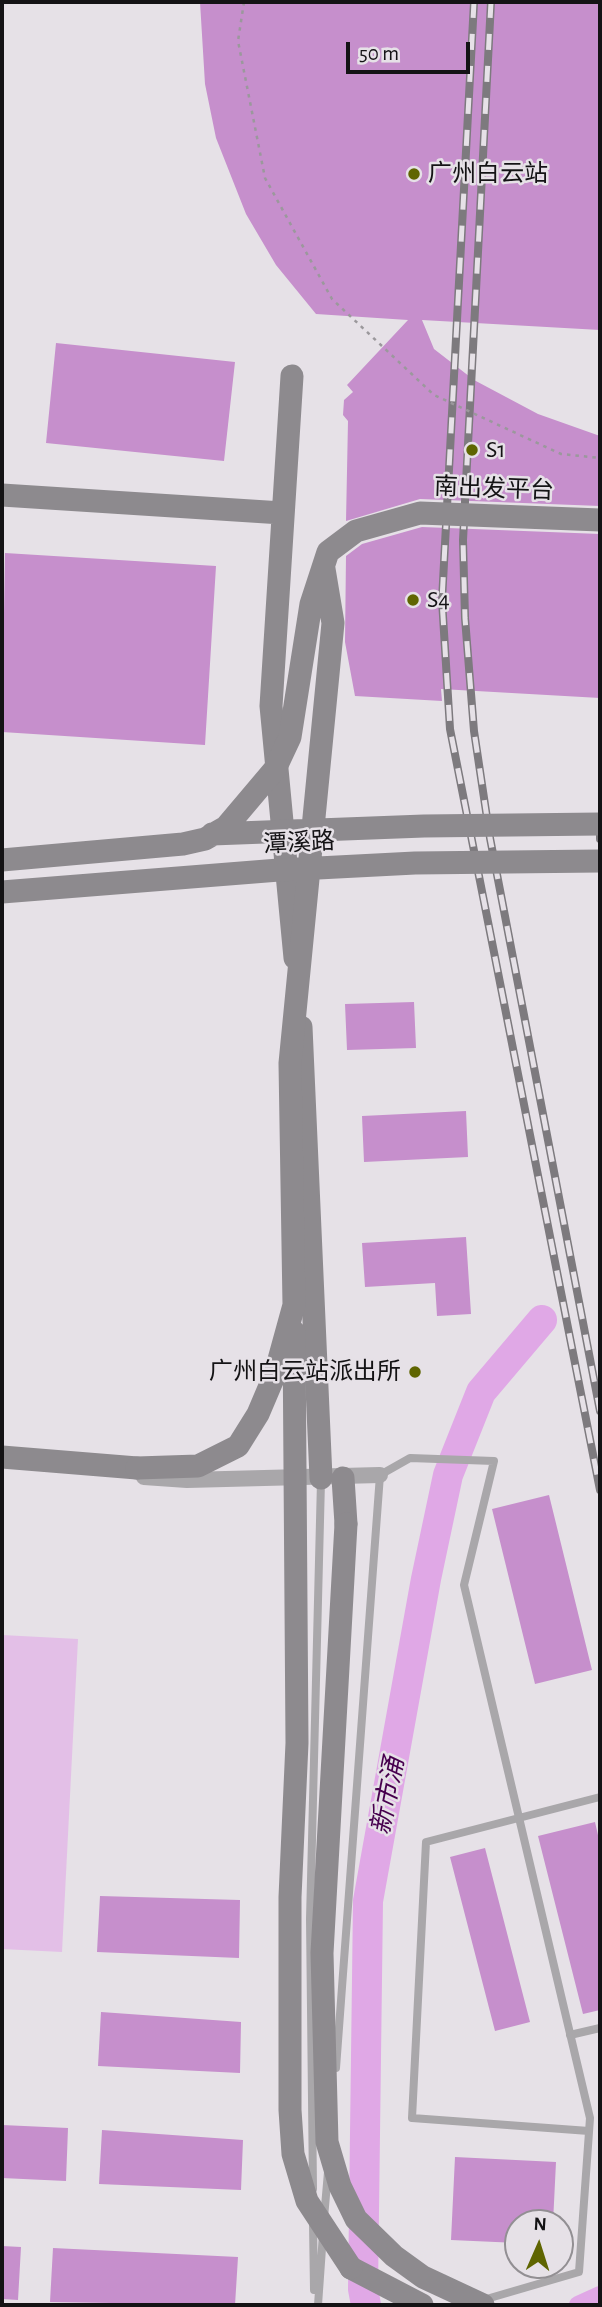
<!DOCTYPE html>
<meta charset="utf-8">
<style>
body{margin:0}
#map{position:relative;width:602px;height:2307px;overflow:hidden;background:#e6e1e7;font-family:"Alegreya Sans",sans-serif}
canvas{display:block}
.frame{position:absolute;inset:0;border:4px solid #141315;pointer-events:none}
.north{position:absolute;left:504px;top:2209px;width:70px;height:70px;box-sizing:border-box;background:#e6e1e7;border:2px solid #928f93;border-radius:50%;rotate:3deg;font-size:19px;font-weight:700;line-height:28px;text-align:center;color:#141315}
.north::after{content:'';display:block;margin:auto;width:24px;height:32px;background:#5f6501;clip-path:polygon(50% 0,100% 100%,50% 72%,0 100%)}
.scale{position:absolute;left:346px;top:42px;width:124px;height:32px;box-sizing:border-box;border:4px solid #141315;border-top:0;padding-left:9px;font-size:21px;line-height:24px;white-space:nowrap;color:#141315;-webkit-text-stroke:5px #e6e1e7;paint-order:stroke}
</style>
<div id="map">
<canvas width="602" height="2307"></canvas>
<div class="frame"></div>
<div class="north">N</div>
<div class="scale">50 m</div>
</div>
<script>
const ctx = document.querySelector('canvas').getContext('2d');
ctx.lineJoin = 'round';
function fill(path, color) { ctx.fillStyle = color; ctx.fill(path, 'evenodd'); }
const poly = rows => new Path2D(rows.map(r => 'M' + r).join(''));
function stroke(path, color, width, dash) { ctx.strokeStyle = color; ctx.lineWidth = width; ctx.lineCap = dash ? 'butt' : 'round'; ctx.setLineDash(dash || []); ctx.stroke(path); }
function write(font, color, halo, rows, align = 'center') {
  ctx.font = font + ' "Alegreya Sans","Noto Sans SC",sans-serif'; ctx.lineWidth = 5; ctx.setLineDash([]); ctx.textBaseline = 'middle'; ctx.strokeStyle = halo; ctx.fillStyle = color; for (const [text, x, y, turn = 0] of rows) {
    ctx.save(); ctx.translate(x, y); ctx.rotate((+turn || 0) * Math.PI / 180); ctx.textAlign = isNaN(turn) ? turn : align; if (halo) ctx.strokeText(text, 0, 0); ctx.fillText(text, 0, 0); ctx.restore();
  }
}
fill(poly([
 [2,1635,78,1639,62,1952,2,1949]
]), '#e3bfe7');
stroke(poly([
 [578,2305,600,2295]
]), '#e0a8e6', 18);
stroke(poly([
 [366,2305,363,2289,368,1901,426,1579,448,1475,481,1392,542,1320]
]), '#e0a8e6', 30);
fill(poly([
 [200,2,600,2,600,330,422,320,434,349,474,380,538,414,600,436,600,506,420,499,346,521,348,421,343,415,344,400,353,392,347,385,408,320,316,314,276,265,246,214,216,138,205,84],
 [56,343,235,362,224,461,46,443],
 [422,527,600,534,600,698,441,689,442,701,355,696,345,642,346,556,362,544],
 [5,553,216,566,205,745,2,732],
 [414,1002,416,1048,347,1050,345,1004],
 [466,1111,468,1157,364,1162,362,1116],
 [466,1237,471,1314,437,1316,435,1283,365,1287,362,1243],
 [549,1495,592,1670,535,1684,492,1509],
 [595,1822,600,1844,600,2010,583,2014,538,1836],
 [485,1848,530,2022,495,2031,450,1857],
 [100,1896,240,1900,239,1958,97,1952],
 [101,2012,241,2022,240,2073,98,2066],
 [2,2125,68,2128,66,2181,2,2178],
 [102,2130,243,2140,241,2190,99,2184],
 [455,2157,556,2162,553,2223,518,2223,518,2243,451,2240],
 [2,2246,21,2247,18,2300,2,2299],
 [53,2248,238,2257,235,2305,50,2302]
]), '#c68fcc');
stroke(poly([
 [570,2035,600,2028],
 [336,2068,380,1475,410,1458,494,1461,464,1585,590,2118,579,2272,483,2300],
 [589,2131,412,2118,426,1842,600,1797],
 [313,2189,310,1919,321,1481],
 [324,2218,328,2172],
 [313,2223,314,2290],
 [318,2305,323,2234]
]), '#a9a7aa', 8);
stroke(poly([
 [144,1477,187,1480,380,1475]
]), '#a9a7aa', 16);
stroke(poly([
 [292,376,271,706,295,958],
 [2,495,282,513],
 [301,1027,321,1478],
 [2,1457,137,1468],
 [343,1478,346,1524],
 [351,2268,422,2305]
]), '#8d8a8e', 23);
const rail = poly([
 [474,2,442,600,450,729,600,1490],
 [491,2,463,540,465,618,474,731,490,838,600,1411],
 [600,818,600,839]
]);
stroke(rail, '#7d7a7e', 8);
stroke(rail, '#e6e1e7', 5, [16]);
stroke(poly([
 [244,2,238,41,265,178,332,299,434,395,561,454,600,458]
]), '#9b989c', 2.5, [3.5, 5]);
stroke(poly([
 [212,834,424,826,600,824],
 [2,860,183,844,205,839,226,827,275,769,290,737,311,604,328,552,356,531,420,513,600,520],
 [2,892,279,870,415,863,600,861],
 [294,1332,297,1743,290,1897,290,2110,293,2154,307,2201,351,2268],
 [137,1468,198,1466,238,1446,258,1414,275,1374,294,1305,290,1063,333,623,324,569],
 [346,1524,322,1953,327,2142,340,2186,356,2219,394,2256,423,2277,483,2305]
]), '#8d8a8e', 23);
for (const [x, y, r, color] of [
 [414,174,7,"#5f6501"],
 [472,450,7,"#5f6501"],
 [413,600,7,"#5f6501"],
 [415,1372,7,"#5f6501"]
]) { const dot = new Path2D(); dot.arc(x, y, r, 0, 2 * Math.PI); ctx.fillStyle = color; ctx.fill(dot); stroke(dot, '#e6e1e7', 2.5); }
write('24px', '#141315', '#e6e1e7', [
 ["广州白云站",428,174],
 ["S1",486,450],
 ["S4",427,600],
 ["广州白云站派出所",401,1372,"right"]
], 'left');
write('24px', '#141315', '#e6e1e7', [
 ["南出发平台",494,489,2],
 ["潭溪路",299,843,-3]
]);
write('italic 26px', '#47004e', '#e6e1e7', [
 ["新市涌",388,1796,-79]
]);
</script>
